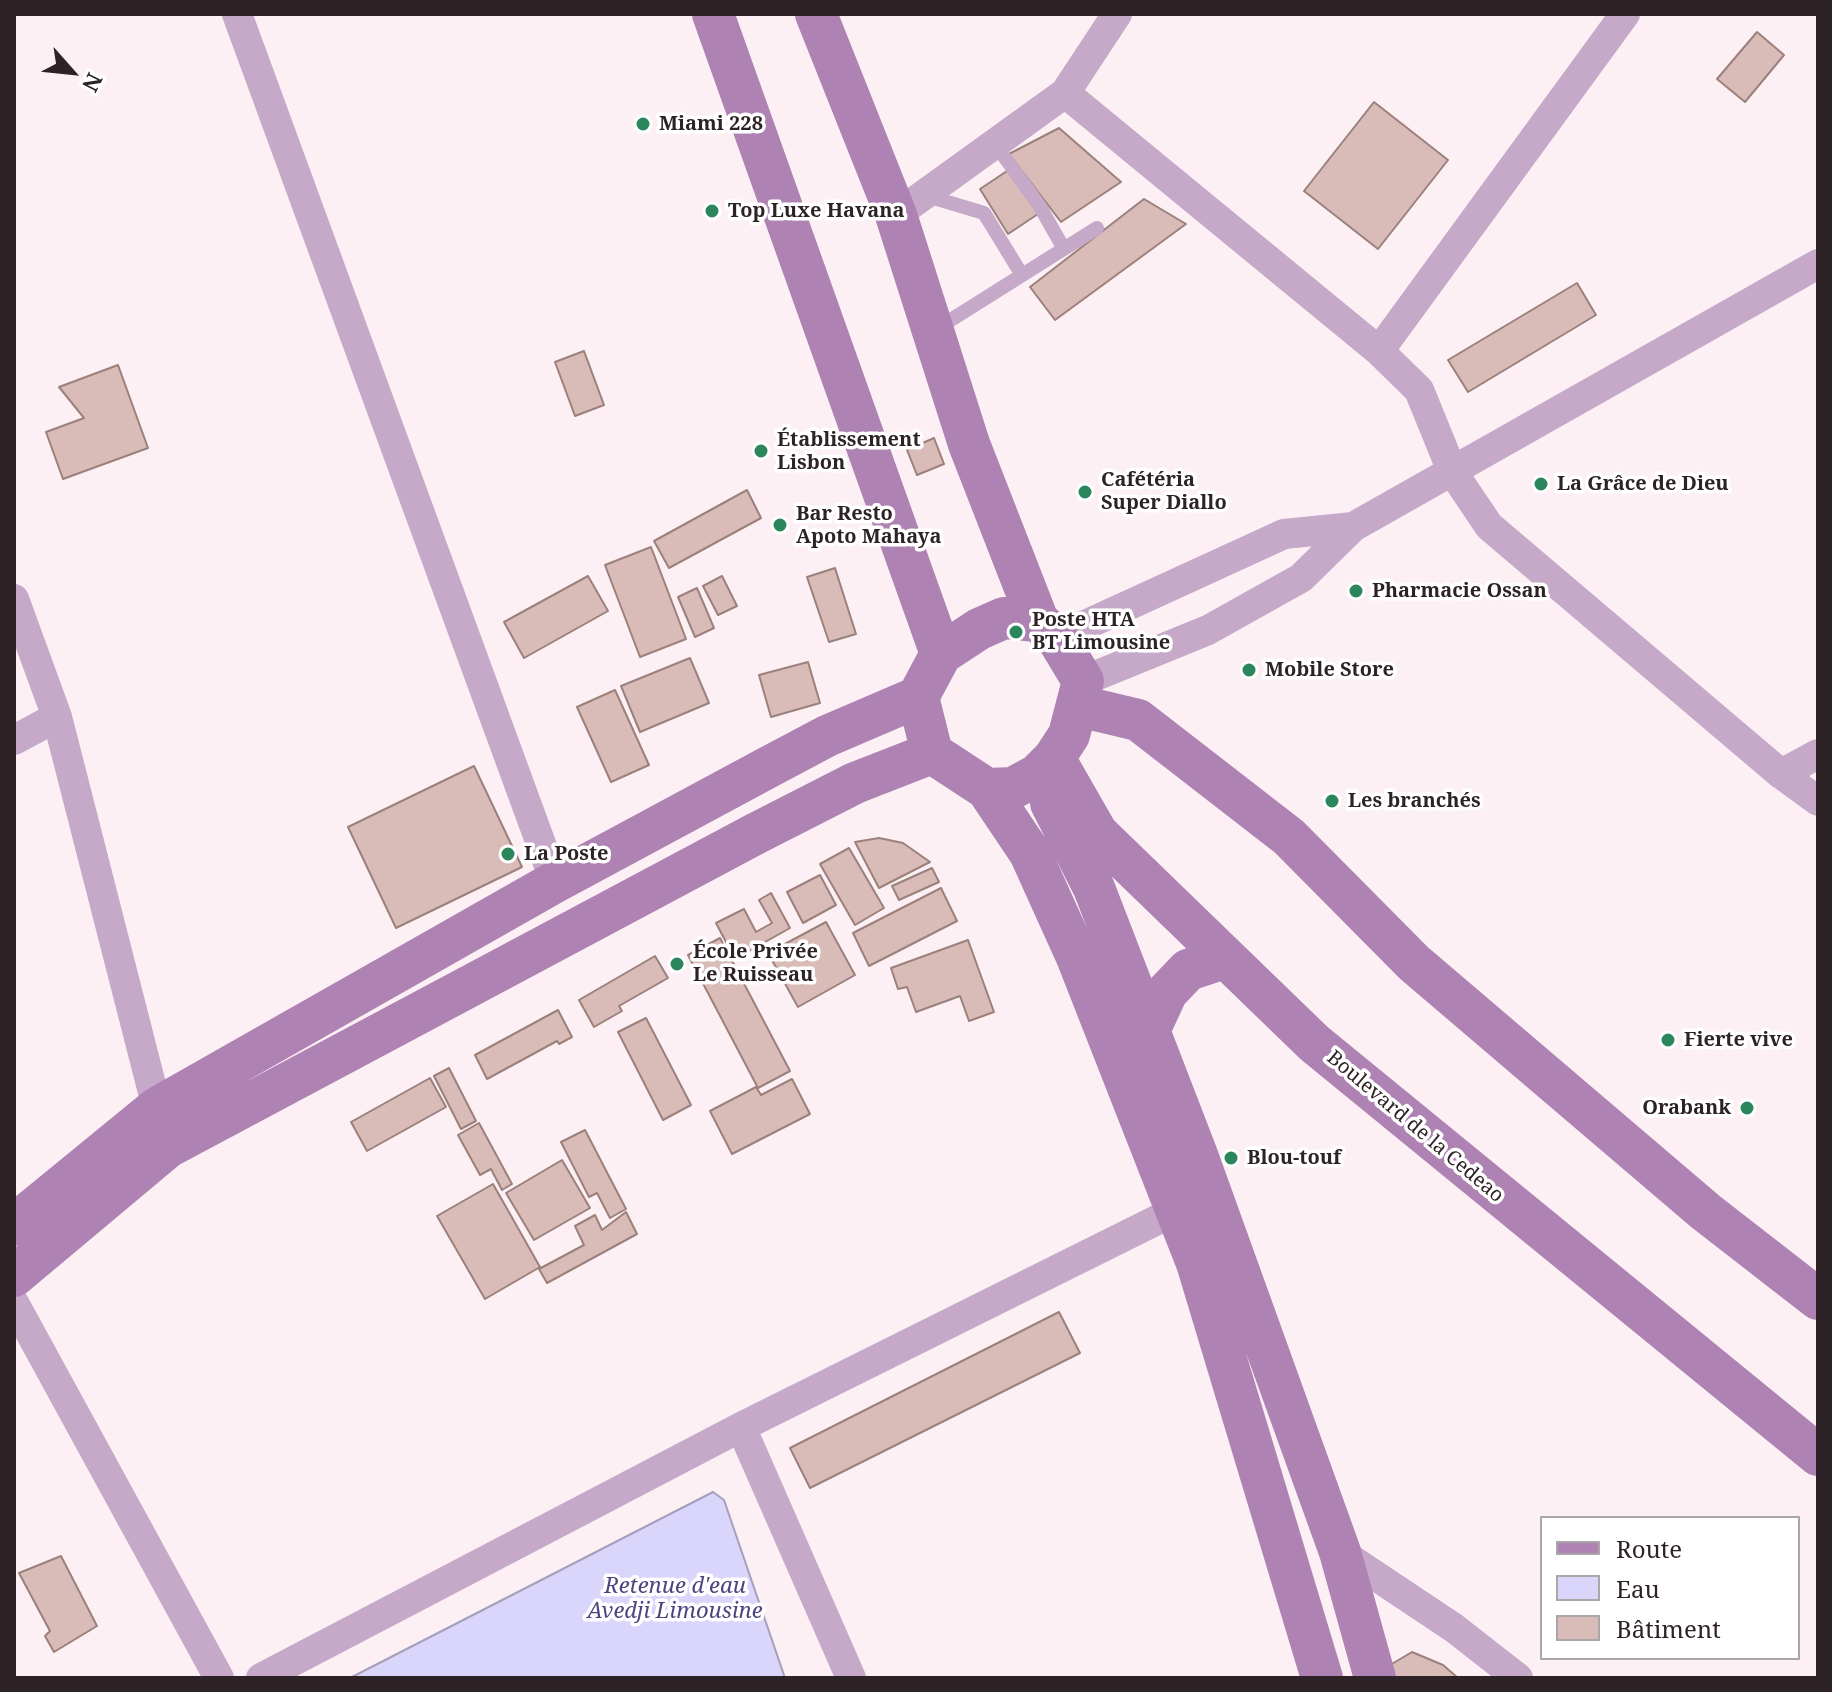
<!DOCTYPE html>
<meta charset="utf-8">
<style>
body{margin:0}
#map{position:relative;width:1832px;height:1692px;overflow:hidden;background:#fcf0f4;font-family:"Noto Serif",serif}
canvas{display:block}
.frame{position:absolute;inset:0;border:16px solid #2d2226;pointer-events:none}
.legend{position:absolute;left:1540px;top:1516px;width:260px;height:144px;box-sizing:border-box;background:#fff;border:2px solid #aba7a8;margin:0;padding:10px 14px;list-style:none;font-size:24px;color:#2d2226}
.legend li{display:flex;align-items:center;gap:16px;height:40px}
.legend b{width:40px;border:2px solid #aba7a8}
.north{position:absolute;left:32px;top:32px;width:80px;height:80px;-webkit-text-stroke:6px #fff;paint-order:stroke;rotate:117deg;font-size:22px;font-weight:700;line-height:32px;text-align:center;color:#2d2226}
.north::after{content:'';display:block;margin:auto;width:28px;height:36px;background:#2d2226;clip-path:polygon(50% 0,100% 100%,50% 72%,0 100%)}
</style>
<div id="map">
<canvas width="1832" height="1692"></canvas>
<div class="frame"></div>
<ul class="legend">
<li><b style="height:10px;background:#ae82b3"></b>Route</li>
<li><b style="height:22px;background:#d9d5fb"></b>Eau</li>
<li><b style="height:22px;background:#d9bcb7"></b>Bâtiment</li>
</ul>
<div class="north">N</div>
</div>
<script>
const ctx = document.querySelector('canvas').getContext('2d');
ctx.lineJoin = 'round';
function fill(path, color) { ctx.fillStyle = color; ctx.fill(path, 'evenodd'); }
const poly = rows => new Path2D(rows.map(r => 'M' + r).join(''));
function stroke(path, color, width, dash) { ctx.strokeStyle = color; ctx.lineWidth = width; ctx.lineCap = dash ? 'butt' : 'round'; ctx.setLineDash(dash || []); ctx.stroke(path); }
function write(font, color, halo, rows, align = 'center') {
  ctx.font = font + ' "Noto Serif",serif'; ctx.lineWidth = 7; ctx.setLineDash([]); ctx.textBaseline = 'middle'; ctx.strokeStyle = halo; ctx.fillStyle = color; for (const [text, x, y, turn = 0] of rows) {
    ctx.save(); ctx.translate(x, y); ctx.rotate((+turn || 0) * Math.PI / 180); ctx.textAlign = isNaN(turn) ? turn : align; if (halo) ctx.strokeText(text, 0, 0); ctx.fillText(text, 0, 0); ctx.restore();
  }
}
const water = poly([
 [713,1492,724,1500,785,1678,350,1678,713,1492]
]);
fill(water, '#d9d5fb');
stroke(water, '#a59fbb', 2);
const building = poly([
 [1757,32,1784,55,1745,102,1717,79,1757,32],
 [1374,102,1448,160,1378,249,1304,191,1374,102],
 [1059,128,1121,182,1061,222,1009,154,1059,128],
 [1010,169,1038,214,1008,234,980,189,1010,169],
 [1144,199,1186,224,1055,320,1030,287,1144,199],
 [1577,283,1596,315,1468,392,1448,360,1577,283],
 [584,351,604,405,575,416,555,362,584,351],
 [118,365,148,448,63,479,46,432,84,418,59,387,118,365],
 [934,438,944,464,917,475,907,450,934,438],
 [747,490,761,518,669,568,654,541,747,490],
 [651,547,686,639,640,657,605,565,651,547],
 [835,568,856,634,829,642,807,577,835,568],
 [588,576,608,611,524,658,504,622,588,576],
 [722,576,737,606,718,615,703,586,722,576],
 [697,588,714,628,695,637,678,597,697,588],
 [690,658,709,703,640,732,621,686,690,658],
 [808,662,820,703,771,717,759,675,808,662],
 [615,690,649,765,611,782,577,707,615,690],
 [474,766,522,867,396,928,348,827,474,766],
 [879,838,903,843,930,862,879,888,855,842,879,838],
 [849,848,884,908,855,925,820,864,849,848],
 [932,868,939,882,899,900,892,886,932,868],
 [820,875,836,905,803,923,787,892,820,875],
 [941,888,957,921,869,966,853,933,941,888],
 [771,893,790,928,735,959,716,923,744,909,756,932,772,923,759,900,771,893],
 [826,922,855,975,798,1007,768,953,826,922],
 [720,938,790,1071,758,1088,688,955,720,938],
 [968,940,994,1012,969,1021,960,996,916,1012,907,987,898,989,891,968,968,940],
 [655,956,668,978,619,1006,622,1011,594,1027,579,1000,655,956],
 [558,1010,572,1037,559,1044,557,1041,487,1079,475,1055,558,1010],
 [646,1018,691,1105,663,1120,618,1032,646,1018],
 [449,1068,476,1121,461,1129,434,1076,449,1068],
 [430,1078,446,1107,367,1151,351,1122,430,1078],
 [792,1079,810,1114,732,1154,710,1111,756,1087,761,1095,792,1079],
 [479,1123,512,1184,502,1190,491,1169,480,1175,458,1135,479,1123],
 [585,1130,626,1209,610,1218,597,1193,589,1197,561,1142,585,1130],
 [562,1160,590,1208,534,1240,506,1193,562,1160],
 [493,1184,540,1267,485,1299,437,1216,493,1184],
 [626,1212,637,1234,547,1283,539,1269,584,1245,575,1226,595,1215,602,1230,626,1212],
 [1059,1312,1080,1353,810,1488,790,1448,1059,1312],
 [61,1556,97,1626,54,1652,45,1636,50,1631,19,1573,61,1556],
 [1412,1652,1443,1665,1458,1678,1395,1678,1390,1665,1412,1652]
]);
fill(building, '#d9bcb7');
stroke(building, '#9b807c', 2);
stroke(poly([
 [995,144,1039,205,1064,249],
 [924,195,984,213,1022,275],
 [938,328,1097,228]
]), '#c6a8c9', 14);
stroke(poly([
 [237,14,555,882],
 [1065,93,1379,351,1419,390,1452,471,1489,526,1781,774,1818,801],
 [896,215,1065,93,1117,14],
 [1379,351,1625,14],
 [14,599,57,717,157,1108],
 [1057,638,1284,534,1353,527],
 [1083,681,1208,630,1301,578,1353,527,1818,264],
 [14,740,57,717],
 [1781,774,1818,754],
 [14,1303,219,1678],
 [741,1427,851,1678],
 [1340,1552,1454,1628,1518,1678],
 [261,1678,741,1427,1175,1211]
]), '#c6a8c9', 30);
stroke(poly([
 [713,14,941,654],
 [816,14,896,215,969,444,1038,621,1057,638,1083,681,1069,735,1054,758,1037,775,1013,788,987,789],
 [1038,621,1004,618,979,629,941,654,918,697,932,753,987,789,1030,853,1077,957,1197,1263,1322,1678],
 [1079,706,1138,720,1289,837,1414,963,1706,1212,1818,1299],
 [1054,758,1097,833,1314,1043,1818,1455],
 [1051,803,1094,888,1197,1155,1340,1552,1375,1678],
 [1149,1031,1167,992,1188,970,1221,959,1229,962],
 [14,1225,157,1108,555,882,763,770,827,736,918,697],
 [14,1276,168,1147,755,834,855,783,932,753]
]), '#ae82b3', 42);
for (const [x, y, r, color] of [
 [643,124,8,"#2b865c"],
 [712,211,8,"#2b865c"],
 [761,451,8,"#2b865c"],
 [1541,484,8,"#2b865c"],
 [1085,492,8,"#2b865c"],
 [780,525,8,"#2b865c"],
 [1356,591,8,"#2b865c"],
 [1016,632,8,"#2b865c"],
 [1249,670,8,"#2b865c"],
 [1332,801,8,"#2b865c"],
 [508,854,8,"#2b865c"],
 [677,964,8,"#2b865c"],
 [1668,1040,8,"#2b865c"],
 [1747,1108,8,"#2b865c"],
 [1231,1158,8,"#2b865c"]
]) { const dot = new Path2D(); dot.arc(x, y, r, 0, 2 * Math.PI); ctx.fillStyle = color; ctx.fill(dot); stroke(dot, '#fff', 3); }
write('bold 20px', '#2d2226', '#fff', [
 ["Miami 228",659,124],
 ["Top Luxe Havana",728,211],
 ["Établissement",777,440],
 ["Lisbon",777,463],
 ["Cafétéria",1101,480],
 ["Super Diallo",1101,503],
 ["La Grâce de Dieu",1557,484],
 ["Bar Resto",796,514],
 ["Apoto Mahaya",796,537],
 ["Pharmacie Ossan",1372,591],
 ["Poste HTA",1032,620],
 ["BT Limousine",1032,643],
 ["Mobile Store",1265,670],
 ["Les branchés",1348,801],
 ["La Poste",524,854],
 ["École Privée",693,952],
 ["Le Ruisseau",693,975],
 ["Fierte vive",1684,1040],
 ["Orabank",1731,1108,"right"],
 ["Blou-touf",1247,1158]
], 'left');
write('20px', '#2d2226', '#fff', [
 ["Boulevard de la Cedeao",1415,1127,40]
]);
write('italic 22px', '#4f447f', '#fff', [
 ["Retenue d'eau",675,1587],
 ["Avedji Limousine",675,1612]
]);
</script>
